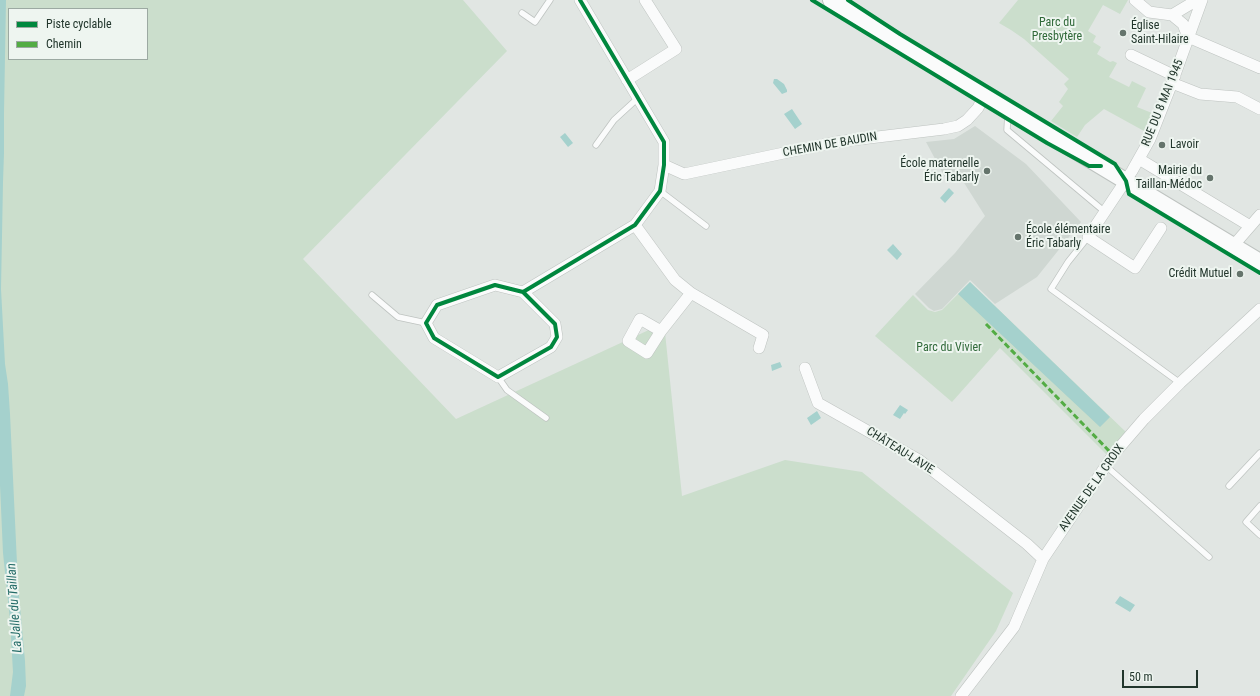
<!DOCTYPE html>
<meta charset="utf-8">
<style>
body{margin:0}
#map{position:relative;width:1260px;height:696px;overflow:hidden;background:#e1e6e3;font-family:"Roboto Condensed",sans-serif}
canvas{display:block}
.legend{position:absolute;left:8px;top:8px;width:140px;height:52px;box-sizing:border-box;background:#eef5f0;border:1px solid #9ca9a2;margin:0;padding:5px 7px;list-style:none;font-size:12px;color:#22362c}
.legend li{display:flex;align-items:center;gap:8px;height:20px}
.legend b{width:20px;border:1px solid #9ca9a2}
.scale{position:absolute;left:1122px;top:670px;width:76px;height:18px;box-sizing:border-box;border:2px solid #22362c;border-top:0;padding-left:5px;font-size:12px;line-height:14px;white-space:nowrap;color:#22362c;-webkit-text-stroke:3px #eef5f0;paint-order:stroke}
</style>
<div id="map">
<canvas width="1260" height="696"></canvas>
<ul class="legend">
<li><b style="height:5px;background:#00873e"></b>Piste cyclable</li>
<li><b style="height:5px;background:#53ac44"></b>Chemin</li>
</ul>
<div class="scale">50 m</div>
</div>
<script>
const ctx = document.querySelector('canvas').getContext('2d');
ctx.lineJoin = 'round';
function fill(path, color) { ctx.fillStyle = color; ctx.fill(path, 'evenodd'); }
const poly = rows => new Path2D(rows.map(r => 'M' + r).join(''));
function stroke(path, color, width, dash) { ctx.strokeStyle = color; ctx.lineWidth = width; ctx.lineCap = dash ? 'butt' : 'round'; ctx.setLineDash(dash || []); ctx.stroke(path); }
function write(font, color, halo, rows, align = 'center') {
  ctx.font = font + ' "Roboto Condensed",sans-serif'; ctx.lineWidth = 4; ctx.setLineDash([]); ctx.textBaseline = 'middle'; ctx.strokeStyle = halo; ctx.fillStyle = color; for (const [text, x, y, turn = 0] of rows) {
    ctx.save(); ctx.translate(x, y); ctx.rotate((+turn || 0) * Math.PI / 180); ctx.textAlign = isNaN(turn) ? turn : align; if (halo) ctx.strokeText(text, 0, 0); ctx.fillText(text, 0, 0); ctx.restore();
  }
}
fill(poly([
 [975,126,1026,164,1081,222,1037,277,995,304,970,280,942,309,934,311,929,308,915,294,955,253,985,216,961,178,947,181,926,142,954,139]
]), '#cfd7d2');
fill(poly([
 [0,0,463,0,507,51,303,259,456,419,664,323,682,496,785,460,862,472,1013,593,996,631,951,696,0,696],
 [9,9,147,9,147,59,9,59],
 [1018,0,1128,0,1120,14,1103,5,1088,31,1096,36,1093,42,1101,47,1097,54,1110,62,1113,61,1117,63,1109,77,1129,87,1132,81,1146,88,1137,107,1152,113,1144,131,1104,109,1085,125,1077,137,1051,121,1063,106,1059,102,1068,89,1064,84,1069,79,1024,39,1011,30,999,23],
 [970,282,1127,433,1108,456,1000,348,952,402,875,336,913,295,928,310,935,312,942,310]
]), '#cbdecc');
fill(poly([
 [0,0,6,0,4,113,4,153,3,182,1,289,5,364,8,384,10,414,18,585,25,661,26,686,24,696,10,696,13,672,10,620,3,553,0,485],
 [774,79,777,79,784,84,787,90,787,92,782,94,773,83],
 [792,109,802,124,795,129,784,114],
 [565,133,573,143,568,147,560,137],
 [949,188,954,193,945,203,940,198],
 [893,244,902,254,897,260,887,250],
 [970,282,1110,417,1100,427,958,294],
 [780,362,782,367,772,371,771,365],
 [900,405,908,410,905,414,904,413,900,419,893,415],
 [817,411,821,418,811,425,807,418],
 [1120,596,1135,605,1130,612,1115,603]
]), '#a5d1cd');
const service = poly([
 [522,13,535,22,550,0],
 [1008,112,1007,130,1105,212],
 [596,145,614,120,638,98],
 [660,191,706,226],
 [1088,237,1068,262,1051,289,1180,383],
 [372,295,398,317,426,323],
 [498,377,507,390,546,418],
 [1106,466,1209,557],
 [1229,486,1260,453],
 [1260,506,1246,522,1260,535]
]);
const minor = poly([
 [1135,0,1149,12,1172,15,1183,24,1188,37,1260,68],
 [1172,15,1197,0],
 [1131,55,1175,76],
 [627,80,676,49,645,0],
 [1172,83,1200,94,1237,97,1260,109],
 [1139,159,1250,226],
 [664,165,684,174,836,142,944,129,958,126,967,120,978,108,984,95],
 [635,225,675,280,691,293,763,335,759,348],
 [1161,228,1135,268,1088,237,1132,171,1150,139,1172,83,1202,0],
 [1233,246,1260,215],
 [523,292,555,324,557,337,551,347,498,377,434,338,426,323,437,305,495,285,523,292,635,225,660,191,664,165,664,142,580,0],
 [661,331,640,319,628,341,647,353,661,331,691,293],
 [805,368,818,403,919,460,1027,544,1043,559],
 [961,696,1014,627,1043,559,1113,455,1144,419,1180,383,1260,309]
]);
const secondary = poly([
 [831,0,1008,110,1260,262]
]);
stroke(service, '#bec3c0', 7);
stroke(minor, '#bec3c0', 12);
stroke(secondary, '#bec3c0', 18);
stroke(service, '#fafbfb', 5.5);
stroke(minor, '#fafbfb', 11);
stroke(secondary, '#fafbfb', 16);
stroke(poly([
 [986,324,1113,455]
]), '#53ac44', 3, [6, 3]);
stroke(poly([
 [812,0,1047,143,1089,166,1101,166],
 [848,0,900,34,1115,164,1126,181,1129,194,1260,273],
 [523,292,555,324,557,337,551,347,498,377,434,338,426,323,437,305,495,285,523,292,635,225,660,191,664,165,664,142,580,0]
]), '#00873e', 4);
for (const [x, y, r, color] of [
 [1123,33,4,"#65746c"],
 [1162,145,4,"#65746c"],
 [987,171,4,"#65746c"],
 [1210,178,4,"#65746c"],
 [1018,237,4,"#65746c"],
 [1240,274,4,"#65746c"]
]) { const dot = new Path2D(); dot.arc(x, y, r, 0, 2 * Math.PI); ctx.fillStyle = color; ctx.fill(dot); stroke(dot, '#eef5f0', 1.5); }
write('12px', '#306939', '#eef5f0', [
 ["Parc du",1057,23],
 ["Presbytère",1057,37],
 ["Parc du Vivier",949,348]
]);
write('12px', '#22362c', '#eef5f0', [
 ["Église",1131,26],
 ["Saint-Hilaire",1131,40],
 ["Lavoir",1170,145],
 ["École maternelle",979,164,"right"],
 ["Éric Tabarly",979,178,"right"],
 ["Mairie du",1202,171,"right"],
 ["Taillan-Médoc",1202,185,"right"],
 ["École élémentaire",1026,230],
 ["Éric Tabarly",1026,244],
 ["Crédit Mutuel",1232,274,"right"]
], 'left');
write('12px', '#22362c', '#eef5f0', [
 ["RUE DU 8 MAI 1945",1163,103,-68],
 ["CHEMIN DE BAUDIN",830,145,-10],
 ["CHÂTEAU-LAVIE",900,451,32],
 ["AVENUE DE LA CROIX",1092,488,-55]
]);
write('italic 13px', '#236b67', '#eef5f0', [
 ["La Jalle du Taillan",15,608,-94]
]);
</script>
